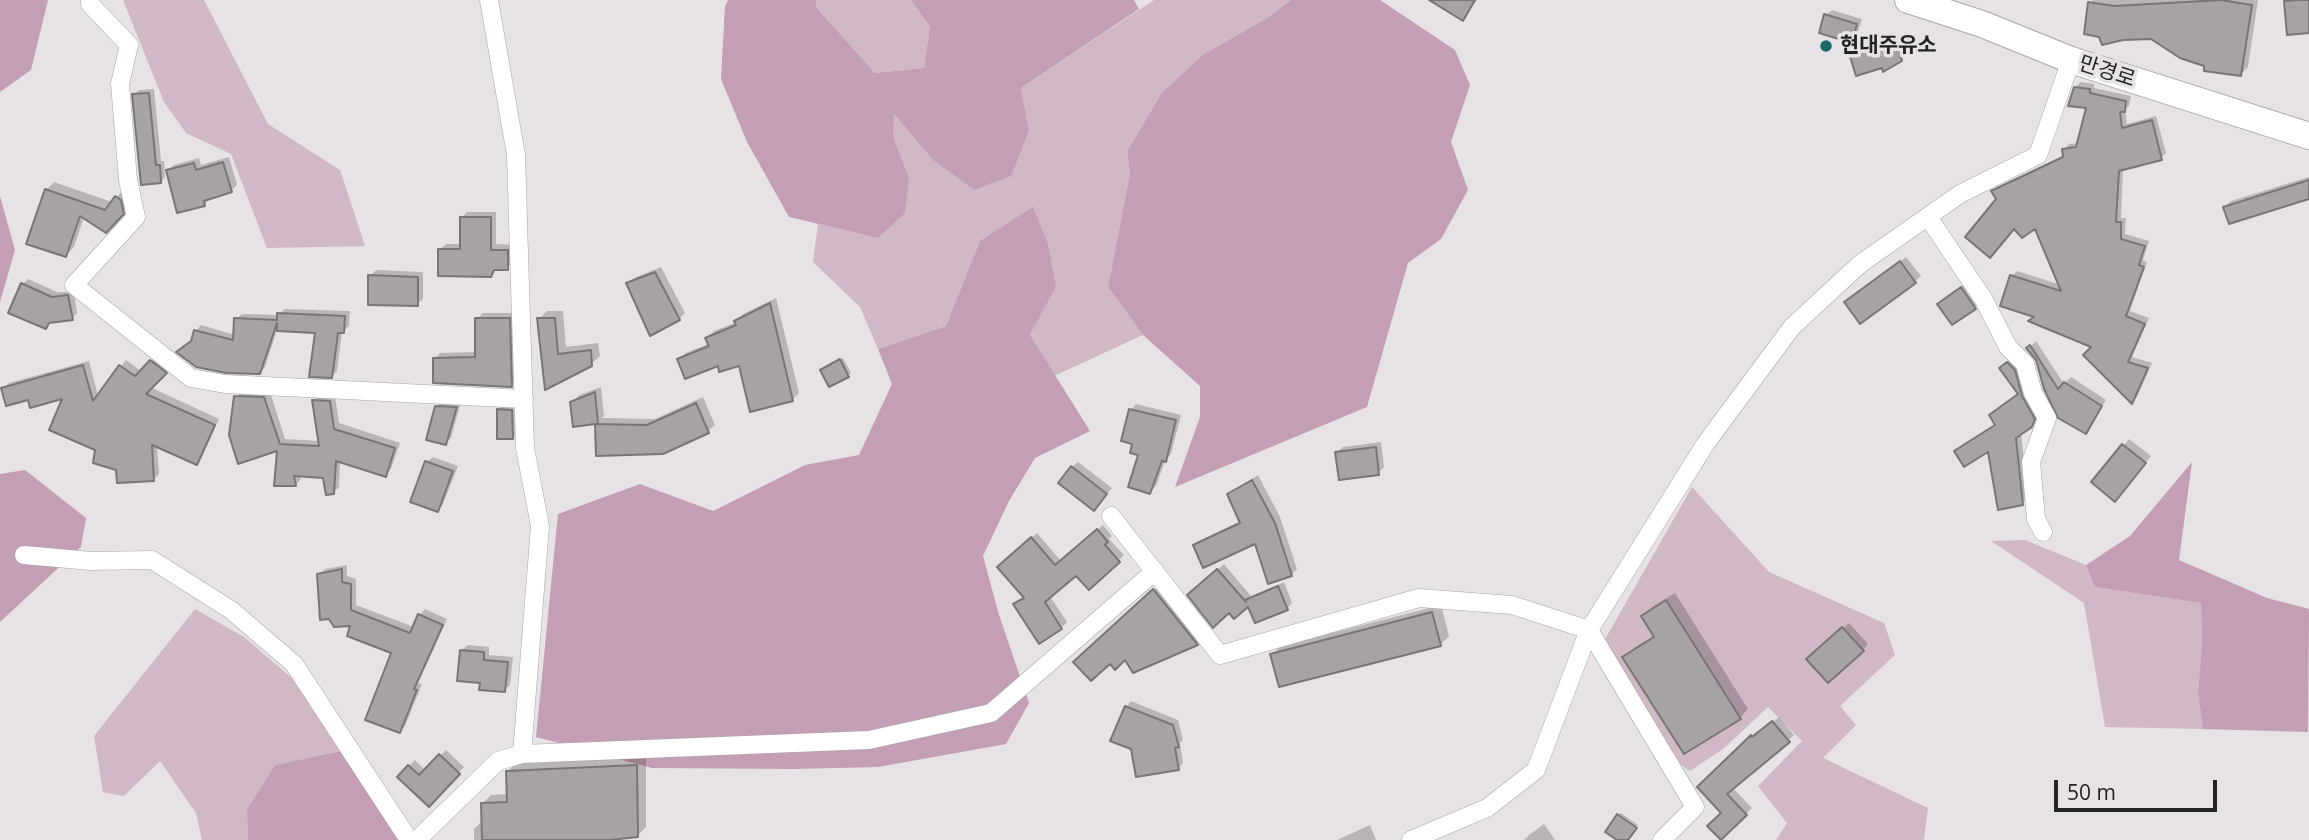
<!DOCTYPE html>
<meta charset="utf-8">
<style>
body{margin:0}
#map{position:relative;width:2309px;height:840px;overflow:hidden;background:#e7e2e5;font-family:"Open Sans",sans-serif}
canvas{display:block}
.scale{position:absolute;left:2054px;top:780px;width:163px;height:32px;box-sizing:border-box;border:4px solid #242324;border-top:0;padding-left:9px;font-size:21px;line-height:24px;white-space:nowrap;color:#242324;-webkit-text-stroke:5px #e7e2e5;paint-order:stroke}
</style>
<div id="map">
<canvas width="2309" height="840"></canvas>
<div class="scale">50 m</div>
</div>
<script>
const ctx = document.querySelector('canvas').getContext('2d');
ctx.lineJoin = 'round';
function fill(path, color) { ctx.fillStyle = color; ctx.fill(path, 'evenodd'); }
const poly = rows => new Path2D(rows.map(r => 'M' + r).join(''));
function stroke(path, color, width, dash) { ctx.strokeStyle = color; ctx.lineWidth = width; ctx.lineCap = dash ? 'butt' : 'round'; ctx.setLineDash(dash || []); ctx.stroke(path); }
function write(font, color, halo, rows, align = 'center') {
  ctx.font = font + ' "Open Sans","Noto Sans KR",sans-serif'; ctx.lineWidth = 7; ctx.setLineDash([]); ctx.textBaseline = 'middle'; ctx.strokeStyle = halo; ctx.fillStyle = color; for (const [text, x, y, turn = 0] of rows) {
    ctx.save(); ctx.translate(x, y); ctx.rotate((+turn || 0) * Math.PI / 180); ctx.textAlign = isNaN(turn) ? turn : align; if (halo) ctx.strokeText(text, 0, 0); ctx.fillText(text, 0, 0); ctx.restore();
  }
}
fill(poly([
 [123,0,204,0,268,124,340,170,365,246,267,248,231,154,186,133,164,102],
 [817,0,911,0,930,27,924,68,875,73,816,7],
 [1154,0,1291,0,1264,20,1127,152,1130,174,1108,287,1143,335,1054,376,1030,335,1056,287,980,241,946,326,878,349,860,307,813,262,818,224,878,238,909,177,893,136,893,113,932,159,1029,131,1021,88],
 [1692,487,1769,572,1884,623,1895,655,1840,706,1856,725,1823,758,1928,808,1924,840,1776,840,1787,823,1758,786,1802,741,1768,707,1723,749,1690,771,1681,765,1604,641],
 [2025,540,2086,565,2096,587,2201,603,2202,641,2198,693,2203,729,2105,727,2084,603,1991,541],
 [195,609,244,637,294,680,341,751,275,765,247,809,248,840,202,840,196,813,160,761,124,796,103,792,94,736]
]), '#d0b8c7');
fill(poly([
 [0,0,48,0,31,70,0,92],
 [728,0,817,0,816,7,875,73,924,68,930,27,911,0,1134,0,1139,9,1021,88,1029,131,1011,176,974,190,932,159,894,114,893,136,909,177,905,213,878,238,789,217,747,142,721,79,725,6],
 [1291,0,1380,0,1455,50,1470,85,1451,142,1468,190,1441,239,1408,263,1367,407,1175,487,1200,417,1200,386,1143,335,1108,287,1130,174,1127,152,1162,93,1203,55,1264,20],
 [0,196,15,250,0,302],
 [1033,207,1048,244,1056,287,1030,335,1090,431,1035,458,1009,501,983,556,999,615,1029,703,1006,744,878,767,794,769,652,768,536,737,558,514,640,484,713,511,805,465,859,455,892,384,878,349,946,326,980,241],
 [2192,462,2179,560,2267,598,2309,609,2308,732,2203,729,2198,693,2202,641,2201,603,2095,587,2086,565,2130,536],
 [25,470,86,518,81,547,0,622,0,474],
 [341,751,402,837,398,840,248,840,247,809,275,765]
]), '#c39eb5');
fill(poly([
 [1434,0,1477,0,1463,19],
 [2093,0,2258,0,2248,67,2241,74,2206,65,2090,3],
 [1832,10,1862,19,1857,35,1851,41,1826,15],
 [1886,35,1902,40,1907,54,1901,60,1850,50,1856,45],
 [2081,82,2094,84,2094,88,2131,96,2129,106,2125,109,2127,124,2156,116,2166,153,2161,158,2123,168,2121,218,2126,218,2125,234,2149,241,2143,260,2147,262,2130,311,2149,318,2132,357,2152,363,2137,397,2132,402,2094,346,2036,316,2012,276,2017,271,2061,285,2036,226,1999,199,1993,192,1998,187,2064,155,2064,150,2069,144,2079,143,2088,107,2075,87],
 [154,89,161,161,164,161,165,177,160,182,134,95,139,90],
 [229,157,237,185,231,191,210,199,204,204,168,170,174,165,199,158,201,165],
 [2309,177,2309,197,2225,207,2231,201],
 [54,182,112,202,124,189,131,204,114,223,84,217,74,247,66,255,46,190],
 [467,212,496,212,496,244,513,245,513,262,507,268,496,269,490,275,440,249,446,244,461,244,461,218],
 [1906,257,1921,276,1915,282,1852,297],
 [661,267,685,313,679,319,628,284,634,278],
 [376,270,423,272,423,299,417,304,370,276],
 [28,279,57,292,74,292,77,313,72,318,50,322,45,327,23,284],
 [1968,282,1980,302,1975,307,1939,304],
 [776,298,799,393,792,400,740,364,679,360,686,353,710,343,707,338,714,331,737,322,743,314],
 [285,309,350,311,349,326,342,332,337,371,332,376,317,331,277,330,265,367,259,373,193,340,196,331,201,325,235,335,236,319,242,314,278,315],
 [547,311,563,311,566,347,598,343,600,356,591,364,546,388,539,319],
 [483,313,515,313,517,379,511,385,435,359,440,353,477,352,477,319],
 [2036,341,2064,384,2071,377,2106,400,2086,432,2028,349],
 [157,355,171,367,150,387,219,419,202,457,196,463,157,446,159,474,153,480,118,468,97,449,65,396,29,397,3,388,9,383,89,361,98,396,126,360,141,371],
 [843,358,851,373,830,385,825,368],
 [2013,358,2039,413,2036,420,2021,433,2028,498,2022,503,1990,449,1956,451,1997,424,2019,393,2006,363],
 [601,387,604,416,602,418,655,419,703,397,715,425,708,431,662,453,597,454,597,422,572,402,579,395],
 [242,391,270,392,285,439,320,441,314,400,319,395,335,396,339,423,400,443,391,469,385,475,340,461,339,487,333,493,325,476,300,475,301,479,296,485,279,448,236,397],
 [442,401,461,402,451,438,445,443,436,407],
 [1136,404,1181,415,1171,454,1165,461,1156,486,1150,492,1140,454,1134,442,1131,410],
 [501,407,514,408,515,435,513,437,499,410],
 [2129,439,2151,456,2121,494,2093,482],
 [1381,442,1384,467,1378,473,1337,452,1343,447],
 [433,457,458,466,443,504,438,510,427,462],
 [1078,462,1112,488,1100,503,1072,467],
 [1258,475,1280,517,1297,569,1291,575,1256,542,1195,546,1201,540,1241,521,1229,494],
 [1103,525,1112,536,1109,539,1124,555,1089,588,1076,574,1050,596,1067,622,1061,628,1016,605,1026,596,1005,561,1037,533,1061,561],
 [1224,564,1251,596,1284,582,1292,603,1287,609,1249,604,1195,589],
 [347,565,347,576,356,579,356,605,414,627,420,615,425,609,447,619,418,683,422,684,405,726,399,731,394,652,353,624,319,575,325,569],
 [1159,585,1202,638,1197,643,1110,661,1076,662],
 [1675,593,1748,709,1740,718,1625,657,1634,648,1655,635,1643,616,1652,607],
 [1441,605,1449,636,1440,645,1272,655,1281,646],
 [1849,623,1868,644,1863,650,1814,654],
 [468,645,489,647,489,655,513,657,510,685,504,690,482,681,462,650],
 [1131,701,1178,720,1183,740,1180,743,1183,763,1178,769,1126,707],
 [1779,717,1794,735,1732,787,1752,808,1721,838,1724,813,1699,787,1757,731,1759,733],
 [446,750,464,767,429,804,399,777,415,760,426,771],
 [646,757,646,827,637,836,619,837,615,840,474,840,474,829,483,820,482,804,491,795,508,794,508,771,517,762],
 [1621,813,1638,825,1627,840,1620,840,1619,815],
 [1544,824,1555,840,1524,840,1529,835],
 [1370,825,1376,840,1337,840]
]), '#0003');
const building = poly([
 [1429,0,1475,0,1463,21,1429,0],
 [2221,0,2252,5,2241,76,2204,71,2204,66,2180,58,2151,39,2123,40,2102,45,2099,37,2084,34,2088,2,2114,6,2221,0],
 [2297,0,2309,0,2309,33,2287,35,2284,1,2297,0],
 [1824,14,1857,24,1852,43,1819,33,1824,14],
 [1879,40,1897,45,1902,61,1883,72,1882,68,1856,76,1848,50,1879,40],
 [2074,87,2090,89,2090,93,2126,101,2125,112,2120,112,2122,128,2152,120,2162,160,2119,171,2116,222,2121,222,2121,239,2145,246,2139,265,2144,267,2126,316,2145,324,2128,362,2148,368,2132,404,2083,355,2091,347,2028,321,2034,317,2000,306,2010,275,2061,291,2035,229,2022,238,2014,229,1990,258,1965,237,1996,199,1991,191,2063,157,2062,149,2076,147,2086,108,2068,106,2074,87],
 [149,93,156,165,160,165,161,183,141,185,132,94,149,93],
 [223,162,232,192,204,201,205,206,177,213,166,170,194,163,196,170,223,162],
 [2309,180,2309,199,2229,224,2223,207,2309,180],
 [45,189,105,210,115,196,121,200,124,214,106,233,80,216,66,257,26,244,45,189],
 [460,217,491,217,491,250,508,250,508,270,494,270,491,277,438,276,438,249,460,249,460,217],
 [1900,261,1916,283,1860,324,1844,302,1900,261],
 [655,272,680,320,650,336,626,283,655,272],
 [368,275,418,277,418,306,368,305,368,275],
 [21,283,52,297,68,295,73,320,49,323,46,329,8,313,21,283],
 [1961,287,1976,309,1952,325,1937,304,1961,287],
 [770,303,793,401,750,412,739,366,719,372,718,366,685,379,677,359,709,346,705,338,736,325,734,321,770,303],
 [277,313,345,316,344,333,338,333,332,378,309,377,315,333,277,331,277,323,260,374,226,373,196,367,176,352,191,341,194,330,233,340,234,318,277,320,277,313],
 [475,318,510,318,512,387,433,383,433,358,475,357,475,318],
 [537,318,555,318,558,354,591,350,592,366,545,390,537,318],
 [2030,345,2058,389,2064,382,2102,406,2086,434,2058,418,2044,389,2036,360,2026,348,2030,345],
 [840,359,849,377,829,387,820,370,840,359],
 [150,360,167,373,146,394,215,425,197,465,152,445,154,481,117,483,116,470,93,463,95,450,49,430,62,399,30,408,28,400,6,406,1,388,83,365,93,401,119,365,135,376,150,360],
 [2007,362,2015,370,2022,396,2035,419,2032,427,2016,438,2023,505,1998,510,1988,452,1964,467,1954,451,1995,425,1989,415,2018,394,1999,368,2007,362],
 [595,392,598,424,596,424,647,425,696,403,709,433,663,454,596,456,595,424,573,427,570,402,595,392],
 [234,396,264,397,280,444,319,446,312,400,330,401,334,429,395,448,386,477,336,461,334,494,326,495,323,478,294,476,296,486,274,486,277,451,238,464,229,435,234,396],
 [435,406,457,407,446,445,426,440,435,406],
 [497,409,512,410,513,439,497,439,497,409],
 [1129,409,1176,420,1166,462,1162,461,1150,494,1128,487,1138,455,1130,453,1132,444,1121,441,1129,409],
 [2122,444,2146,463,2115,502,2091,482,2122,444],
 [1376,447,1379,475,1339,480,1335,452,1376,447],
 [425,461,453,471,438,512,410,502,425,461],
 [1071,466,1107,494,1094,511,1058,483,1071,466],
 [1252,480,1275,523,1292,576,1268,584,1255,544,1203,568,1193,545,1240,523,1227,494,1252,480],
 [1097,529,1108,542,1105,545,1120,562,1089,590,1076,576,1045,602,1062,629,1039,644,1013,604,1024,598,997,567,1031,537,1055,565,1097,529],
 [342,569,342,582,351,584,351,610,410,633,418,614,443,625,414,689,417,690,400,733,365,720,391,653,347,636,350,626,334,627,329,619,320,620,317,574,342,569],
 [1217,569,1246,602,1245,600,1278,586,1288,610,1255,623,1248,607,1234,619,1229,613,1213,628,1187,595,1217,569],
 [1153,589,1198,645,1133,673,1125,660,1115,670,1110,664,1091,681,1073,662,1153,589],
 [1666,600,1741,719,1684,754,1622,657,1654,637,1641,616,1666,600],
 [1432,612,1441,646,1279,687,1270,654,1432,612],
 [1842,627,1864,651,1828,683,1806,659,1842,627],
 [460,650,484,652,484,660,508,662,505,692,479,690,480,683,457,681,460,650],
 [1125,706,1173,725,1179,747,1175,748,1179,770,1136,777,1131,749,1110,741,1125,706],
 [1772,721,1790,742,1727,794,1747,815,1721,840,1707,826,1721,813,1697,787,1751,735,1752,737,1772,721],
 [439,754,460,774,429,807,397,777,408,765,419,775,439,754],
 [637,765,638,837,610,840,482,840,481,803,507,802,506,771,637,765],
 [1617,814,1637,828,1628,840,1617,840,1605,832,1617,814]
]);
fill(building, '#a7a3a5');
stroke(building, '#797577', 2);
const street = poly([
 [90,0,90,4,129,45,120,84,128,180,136,217,74,285,191,378,225,384,524,399],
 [1928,217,1984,300,2008,347,2025,364,2033,393,2047,418,2031,462,2036,519,2043,532],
 [1111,516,1220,655,1419,598,1512,605,1589,630,1695,807,1662,840],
 [24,555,91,561,152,560,231,610,294,664,409,840],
 [522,754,869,740,991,713,1155,571],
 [417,840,498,761,522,754,540,526,525,448,516,155,489,0],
 [1411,840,1487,808,1536,770,1589,630,1706,443,1792,327,1860,264,1960,194,2038,155,2071,60]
]);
const secondary = poly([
 [1908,0,1982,24,2071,60,2309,136]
]);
stroke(street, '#a9a4a7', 19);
stroke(secondary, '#a9a4a7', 28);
stroke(street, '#fff', 18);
stroke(secondary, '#fff', 26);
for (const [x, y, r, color] of [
 [1826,46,7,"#1d6966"]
]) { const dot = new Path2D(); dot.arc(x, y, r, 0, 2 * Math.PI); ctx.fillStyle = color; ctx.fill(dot); stroke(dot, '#e7e2e5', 2.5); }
write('bold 21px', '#242324', '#e7e2e5', [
 ["현대주유소",1840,46]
], 'left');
write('21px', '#242324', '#e7e2e5', [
 ["만경로",2107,72,18]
]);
</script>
